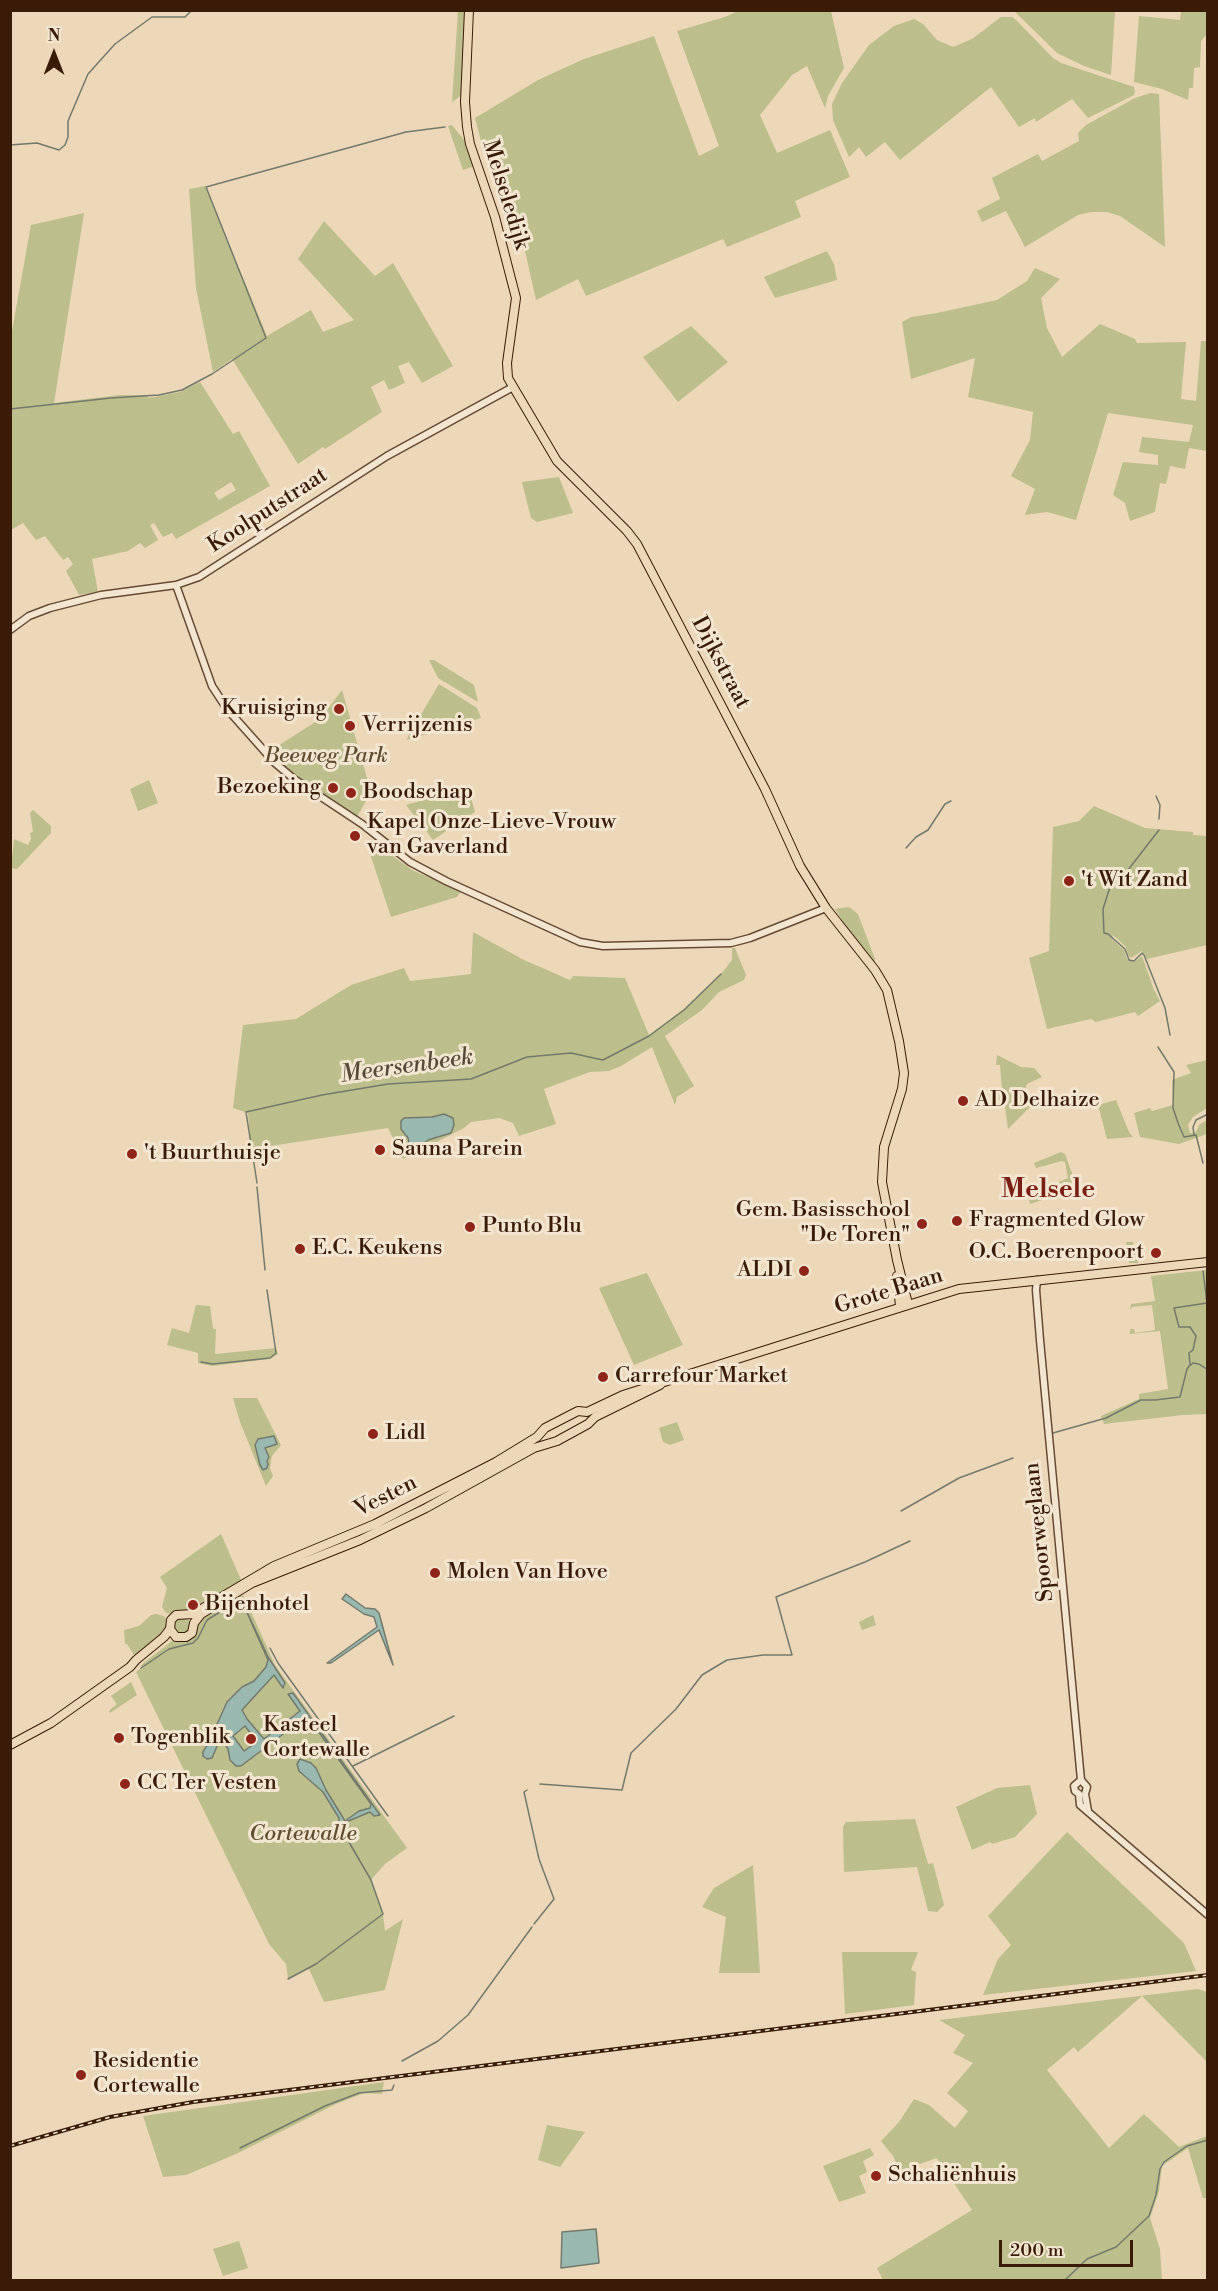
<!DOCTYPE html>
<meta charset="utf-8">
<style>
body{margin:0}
#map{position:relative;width:1218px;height:2291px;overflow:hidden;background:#ecd8b8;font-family:"Libre Bodoni",serif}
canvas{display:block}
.frame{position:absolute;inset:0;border:12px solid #391b08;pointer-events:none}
.north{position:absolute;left:24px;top:24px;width:60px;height:60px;-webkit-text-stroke:4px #f3e6d1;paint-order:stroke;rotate:0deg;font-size:16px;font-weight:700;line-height:24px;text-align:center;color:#391b08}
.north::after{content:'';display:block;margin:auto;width:21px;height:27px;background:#391b08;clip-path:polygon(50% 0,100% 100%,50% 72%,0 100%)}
.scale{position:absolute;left:999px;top:2240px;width:134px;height:27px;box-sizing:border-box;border:3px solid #391b08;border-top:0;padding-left:8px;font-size:18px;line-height:21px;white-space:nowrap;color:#391b08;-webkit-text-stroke:4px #f3e6d1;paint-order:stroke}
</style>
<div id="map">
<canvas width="1218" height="2291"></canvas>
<div class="frame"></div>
<div class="north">N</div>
<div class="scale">200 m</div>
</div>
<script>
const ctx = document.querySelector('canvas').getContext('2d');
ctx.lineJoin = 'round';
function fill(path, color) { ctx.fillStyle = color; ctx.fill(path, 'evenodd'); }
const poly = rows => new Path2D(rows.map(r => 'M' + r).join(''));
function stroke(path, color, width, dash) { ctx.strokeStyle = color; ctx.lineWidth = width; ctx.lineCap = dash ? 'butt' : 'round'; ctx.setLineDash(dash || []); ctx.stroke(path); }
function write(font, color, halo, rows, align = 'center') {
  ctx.font = font + ' "Libre Bodoni",serif'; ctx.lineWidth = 6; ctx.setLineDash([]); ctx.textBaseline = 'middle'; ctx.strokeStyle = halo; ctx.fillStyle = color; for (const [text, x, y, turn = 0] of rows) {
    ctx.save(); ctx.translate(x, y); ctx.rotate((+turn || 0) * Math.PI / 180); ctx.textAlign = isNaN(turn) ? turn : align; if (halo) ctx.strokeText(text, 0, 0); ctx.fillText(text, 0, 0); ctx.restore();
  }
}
fill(poly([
 [458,11,465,11,462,95,452,102],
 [738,11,831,11,844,68,828,96,825,108,807,66,792,75,760,115,777,153,830,130,850,177,795,201,801,217,727,247,723,239,586,296,578,279,536,300,521,233,505,207,486,160,475,118,538,80,584,59,654,36,699,156,719,146,677,31,725,17],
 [1014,11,1115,11,1111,75,1084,66,1057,53],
 [1181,11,1207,11,1207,34,1201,41,1200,67,1194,68,1193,88,1189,88,1188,100,1162,89,1134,82,1139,16,1180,20],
 [1001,17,1012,17,1017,21,1053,58,1061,63,1134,87,1135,92,1134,95,1088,118,1072,99,1036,122,1035,118,1019,127,991,87,900,160,885,142,866,157,859,147,849,157,833,120,832,104,842,83,869,45,894,26,914,19,923,24,937,40,953,47,972,39],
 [1150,93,1159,94,1165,247,1120,216,1107,212,1091,212,1078,215,1025,247,1006,211,982,222,977,211,1000,199,992,178,1038,154,1042,161,1079,141,1078,133,1086,125,1135,98],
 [452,125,468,145,475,166,463,170,448,126],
 [205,186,267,336,311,310,323,332,354,320,298,259,324,221,375,276,393,263,453,366,422,383,409,362,398,366,405,383,389,390,384,380,371,387,382,412,325,449,323,447,298,464,232,359,213,372,196,288,189,189],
 [84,213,54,403,120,395,146,395,149,398,180,392,200,382,233,434,239,431,270,486,176,539,172,533,163,537,154,523,150,525,158,540,145,548,140,543,128,551,92,559,98,592,79,595,66,571,73,564,68,557,63,560,45,536,36,540,23,523,11,530,10,342,31,225],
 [231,482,236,490,219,500,214,493],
 [827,251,834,264,837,280,775,298,764,277],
 [1035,268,1060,279,1041,298,1047,328,1062,357,1100,324,1135,339,1137,343,1186,342,1181,399,1196,401,1201,341,1207,341,1207,451,1189,448,1185,469,1170,466,1166,484,1160,483,1155,512,1130,521,1125,503,1113,495,1123,462,1158,465,1158,455,1139,452,1142,437,1189,442,1193,425,1108,413,1076,520,1047,512,1025,515,1035,489,1011,476,1030,440,1033,412,968,397,975,358,911,379,902,322,911,317,937,313,997,300,1027,281],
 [691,326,728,362,678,402,643,357],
 [559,477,573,513,537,522,531,518,522,482],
 [429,660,434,660,474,685,478,702,438,678],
 [439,684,477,708,481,718,406,740],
 [342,690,371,792,357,817,291,773,270,751,320,719],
 [149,780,158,803,138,811,130,789],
 [468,787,475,812,433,840,406,805],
 [1094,806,1145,828,1193,832,1193,835,1207,836,1207,945,1147,959,1142,951,1131,958,1128,955,1126,947,1113,935,1112,939,1124,950,1127,959,1134,962,1142,956,1154,990,1160,1001,1138,1016,1135,1012,1096,1022,1091,1019,1047,1029,1029,958,1049,951,1053,827,1079,821],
 [33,810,51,826,51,833,17,869,11,868,14,839,28,845,31,839,30,833,33,832,30,813],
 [378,845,412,870,461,891,457,897,391,917,370,854],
 [849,907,858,914,875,959,875,965,850,933,835,909],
 [473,932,524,960,570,980,573,976,625,978,649,1035,685,1008,722,973,732,960,732,948,735,948,746,975,744,980,719,992,702,1010,665,1036,694,1086,677,1097,675,1105,652,1047,621,1066,609,1071,590,1072,544,1089,556,1124,519,1136,513,1123,499,1118,471,1122,464,1128,403,1159,388,1128,251,1149,248,1113,233,1108,243,1025,296,1019,351,985,404,968,410,981,471,974],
 [997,1055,1021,1067,1034,1068,1042,1077,1027,1084,1025,1089,1031,1106,1008,1129,1004,1100,994,1101,992,1098,991,1092,1002,1090,1000,1065,996,1065],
 [1207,1060,1207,1108,1193,1117,1188,1125,1190,1133,1196,1132,1199,1125,1207,1120,1207,1134,1179,1144,1140,1137,1134,1113,1150,1108,1152,1111,1173,1105,1172,1080,1191,1073,1186,1065],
 [1116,1100,1129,1132,1133,1137,1107,1139,1098,1105],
 [1061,1152,1065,1154,1073,1176,1071,1185,1057,1195,1030,1204,1026,1187,1046,1183,1048,1185,1054,1184,1068,1178,1065,1162,1062,1161,1036,1168,1034,1163],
 [1126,1242,1133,1242,1134,1249,1137,1249,1138,1263,1129,1263],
 [1207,1270,1207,1414,1183,1415,1104,1424,1101,1416,1139,1399,1139,1394,1168,1389,1160,1331,1130,1334,1130,1329,1134,1329,1135,1333,1155,1330,1152,1305,1132,1307,1130,1310,1131,1304,1155,1301,1151,1276],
 [647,1273,683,1345,634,1365,599,1288],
 [196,1305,210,1306,213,1329,216,1329,215,1354,276,1348,278,1354,270,1359,212,1366,198,1363,198,1353,167,1345,172,1328,189,1333],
 [233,1398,257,1398,281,1445,272,1456,270,1468,273,1476,266,1486,240,1422],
 [677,1422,684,1440,670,1445,663,1442,659,1428],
 [221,1534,242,1582,199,1609,173,1614,166,1613,162,1607,167,1588,160,1577],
 [236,1594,244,1596,275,1665,407,1848,385,1864,371,1880,383,1914,385,1931,403,1919,385,1990,324,2002,309,1969,288,1979,286,1964,269,1944,136,1672,142,1667,141,1665,172,1641,183,1640,197,1620],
 [156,1614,164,1616,167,1620,167,1632,136,1658,127,1644,125,1644,124,1630,139,1626,151,1615],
 [873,1615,876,1625,862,1630,859,1622],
 '173 1626a9 9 0 1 1 18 0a9 9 0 1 1-18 0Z',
 [131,1682,137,1695,110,1713,109,1711,117,1704,111,1696],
 [1030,1785,1037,1814,1015,1837,992,1844,990,1842,972,1850,956,1807,997,1788],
 [915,1819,928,1864,933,1863,944,1905,937,1912,928,1911,917,1867,844,1872,843,1827,846,1822],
 [1067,1832,1184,1943,1196,1971,983,1995,998,1959,1011,1945,988,1916],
 [753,1865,760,1973,719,1973,726,1917,702,1907,714,1888],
 [842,1952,918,1952,911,1970,916,1972,914,2005,845,2014],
 [1198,1989,1207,1992,1207,2062,1142,1996,1078,2052,1074,2047,1047,2070,1109,2148,1144,2114,1179,2147,1207,2136,1207,2198,1203,2198,1188,2148,1162,2166,1159,2191,1150,2218,1160,2249,1162,2280,883,2280,877,2268,972,2210,937,2158,900,2171,893,2156,881,2141,899,2122,914,2099,929,2105,955,2128,968,2111,947,2093,973,2063,953,2053,965,2035,939,2020],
 [384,2082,382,2094,364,2093,336,2104,236,2154,186,2175,163,2177,143,2116],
 [547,2125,585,2132,560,2167,538,2160],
 [870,2148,874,2155,863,2161,867,2172,859,2176,866,2193,839,2202,823,2166],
 [239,2241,248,2268,223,2276,213,2249]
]), '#bcbe8c');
const water = poly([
 [444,1114,453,1118,454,1125,451,1133,428,1140,415,1150,410,1147,408,1138,401,1129,401,1121,404,1118,432,1117,444,1114],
 [274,1436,277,1444,265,1448,269,1457,267,1461,268,1464,267,1468,263,1470,260,1465,255,1445,258,1439,274,1436],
 [346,1594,365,1608,375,1609,379,1613,393,1665,379,1630,331,1663,327,1663,377,1627,374,1617,364,1614,342,1599,346,1594],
 [241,1599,268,1657,285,1683,283,1688,274,1675,242,1710,247,1719,264,1739,300,1711,288,1694,293,1693,380,1815,374,1816,370,1812,339,1825,339,1818,323,1792,299,1771,297,1764,300,1759,311,1763,316,1768,326,1790,345,1821,359,1811,370,1808,371,1804,307,1716,241,1766,236,1766,230,1760,228,1749,225,1744,218,1744,212,1758,207,1759,203,1756,203,1752,210,1740,227,1702,242,1687,254,1681,266,1667,268,1660,241,1599],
 [245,1726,257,1742,244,1751,233,1736,245,1726],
 [596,2229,599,2263,561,2268,562,2232,596,2229]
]);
fill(water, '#99b9b0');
stroke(water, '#737a6d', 1.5);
stroke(poly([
 [10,145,37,143,59,150,65,145,68,137,68,121,88,74,115,44,152,17,185,17,192,10],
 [10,409,111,398,159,395,182,390,212,374,266,338,206,187,406,132,445,127],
 [1156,796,1160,805,1159,819],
 [906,848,916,837,928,830,945,804,951,801],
 [1113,882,1128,870,1159,830],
 [1111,884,1103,909,1104,933,1108,934,1125,949,1129,960,1134,961,1142,953,1144,955,1165,1008,1170,1035],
 [1158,1047,1174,1072,1173,1108,1178,1123,1184,1137,1196,1135,1203,1163],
 [1194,1135,1193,1127,1196,1120,1208,1114],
 [257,1183,246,1112,322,1095,388,1084,471,1079,527,1057,571,1053,603,1060,649,1036,684,1010,721,974],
 [257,1187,265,1270],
 [201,1362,213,1364,270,1358,276,1353,267,1290],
 [1190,1364,1189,1353,1193,1350,1196,1336,1190,1327,1179,1327,1174,1308,1207,1303,1203,1271],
 [1191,1365,1193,1363,1199,1364,1208,1370],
 [1053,1433,1106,1418,1141,1400,1155,1400,1180,1397,1187,1369,1190,1365],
 [901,1511,959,1478,1013,1458],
 [270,1648,278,1663,388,1816],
 [141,1668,169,1649,193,1643,198,1638,207,1620,241,1599],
 [353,1766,454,1716],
 [540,1784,622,1790,631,1753,676,1709,702,1675,727,1660,763,1655,792,1655,776,1597,865,1562,910,1541],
 [527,1790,524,1792,539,1859,554,1899,534,1924],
 [288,1979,316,1964,383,1914,371,1880,339,1825],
 [402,2061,438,2041,468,2015,532,1927],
 [240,2148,325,2106,359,2093,392,2090,394,2085],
 [1065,2280,1087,2259,1116,2247,1149,2216,1156,2195,1160,2169,1164,2162,1187,2146,1208,2140]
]), '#737a6d', 1.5);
const minor = poly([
 [176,585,212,686,227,709,275,763,294,779,362,824,410,862,446,881,580,942,603,946,731,943,750,938,826,908],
 [10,630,29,616,50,608,101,595,176,585,199,577,387,456,513,387],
 [1037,1280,1036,1290,1040,1340,1081,1780],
 [1081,1780,1087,1787,1085,1794,1088,1811],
 [1079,1794,1080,1805,1208,1915],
 [1079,1794,1075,1791,1074,1786,1081,1780]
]);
const major = poly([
 [469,10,465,102,467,127,470,144,495,217,516,298,507,363,508,378,557,461,627,531,637,544,765,789,800,866,826,908,875,970,887,990,899,1041,904,1073,902,1089,884,1147,882,1182,897,1260,908,1304],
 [897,1276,900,1306],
 [660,1385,595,1417,588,1424,557,1441,534,1448,426,1508,360,1540,252,1583,201,1614,194,1623,192,1633,186,1637,176,1637,170,1629,171,1620,176,1615,193,1614,274,1566,375,1524,496,1462,537,1437,545,1428,578,1411,587,1412,623,1395,959,1289,1208,1262],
 [10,1745,51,1723,130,1667,136,1660,164,1637,170,1629]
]);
stroke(minor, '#664a34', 9);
stroke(major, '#391b08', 10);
stroke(minor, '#f3e6d1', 6);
stroke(major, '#ecd8b8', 8);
const rail = poly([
 [10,2146,110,2117,193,2102,1208,1975]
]);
stroke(rail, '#391b08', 4);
stroke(rail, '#f3e6d1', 1.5, [4.5]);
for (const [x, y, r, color] of [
 [339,709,6,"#8f2418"],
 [350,726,6,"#8f2418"],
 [333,788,6,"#8f2418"],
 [351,793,6,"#8f2418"],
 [355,836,6,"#8f2418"],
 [1069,881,6,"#8f2418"],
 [963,1101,6,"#8f2418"],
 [380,1150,6,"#8f2418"],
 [132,1154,6,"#8f2418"],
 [957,1221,6,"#8f2418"],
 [922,1224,6,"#8f2418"],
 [470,1227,6,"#8f2418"],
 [300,1249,6,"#8f2418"],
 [1156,1253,6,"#8f2418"],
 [804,1271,6,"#8f2418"],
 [603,1377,6,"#8f2418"],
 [373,1434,6,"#8f2418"],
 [435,1573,6,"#8f2418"],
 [193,1605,6,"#8f2418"],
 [119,1738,6,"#8f2418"],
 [251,1739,6,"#8f2418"],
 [125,1784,6,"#8f2418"],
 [81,2075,6,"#8f2418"],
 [876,2176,6,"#8f2418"]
]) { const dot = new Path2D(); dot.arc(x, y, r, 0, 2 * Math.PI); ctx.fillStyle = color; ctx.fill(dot); stroke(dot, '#f3e6d1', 2); }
write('22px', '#391b08', '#f3e6d1', [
 ["Melseledijk",505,195,73],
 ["Koolputstraat",268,511,-33],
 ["Dijkstraat",720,663,62],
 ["Grote Baan",889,1292,-17],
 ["Vesten",386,1497,-27],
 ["Spoorweglaan",1040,1532,-96]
]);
write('22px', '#391b08', '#f3e6d1', [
 ["Kruisiging",327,709,"right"],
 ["Verrijzenis",362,726],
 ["Bezoeking",321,788,"right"],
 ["Boodschap",363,793],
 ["Kapel Onze-Lieve-Vrouw",367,823],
 ["van Gaverland",367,848],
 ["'t Wit Zand",1081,881],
 ["AD Delhaize",975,1101],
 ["Sauna Parein",392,1150],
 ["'t Buurthuisje",144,1154],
 ["Gem. Basisschool",910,1211,"right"],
 ["\"De Toren\"",910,1236,"right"],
 ["Fragmented Glow",969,1221],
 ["Punto Blu",482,1227],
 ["E.C. Keukens",312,1249],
 ["O.C. Boerenpoort",1144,1253,"right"],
 ["ALDI",792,1271,"right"],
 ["Carrefour Market",615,1377],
 ["Lidl",385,1434],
 ["Molen Van Hove",447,1573],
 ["Bijenhotel",205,1605],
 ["Kasteel",263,1726],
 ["Cortewalle",263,1751],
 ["Togenblik",131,1738],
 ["CC Ter Vesten",137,1784],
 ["Residentie",93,2062],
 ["Cortewalle",93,2087],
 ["Schaliënhuis",888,2176]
], 'left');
write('italic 22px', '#604c30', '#f3e6d1', [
 ["Beeweg Park",326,757],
 ["Cortewalle",303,1835]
]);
write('italic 24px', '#564a3a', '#f3e6d1', [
 ["Meersenbeek",407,1067,-8]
]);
write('bold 26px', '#7a1f14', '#f3e6d1', [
 ["Melsele",1048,1191]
]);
</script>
